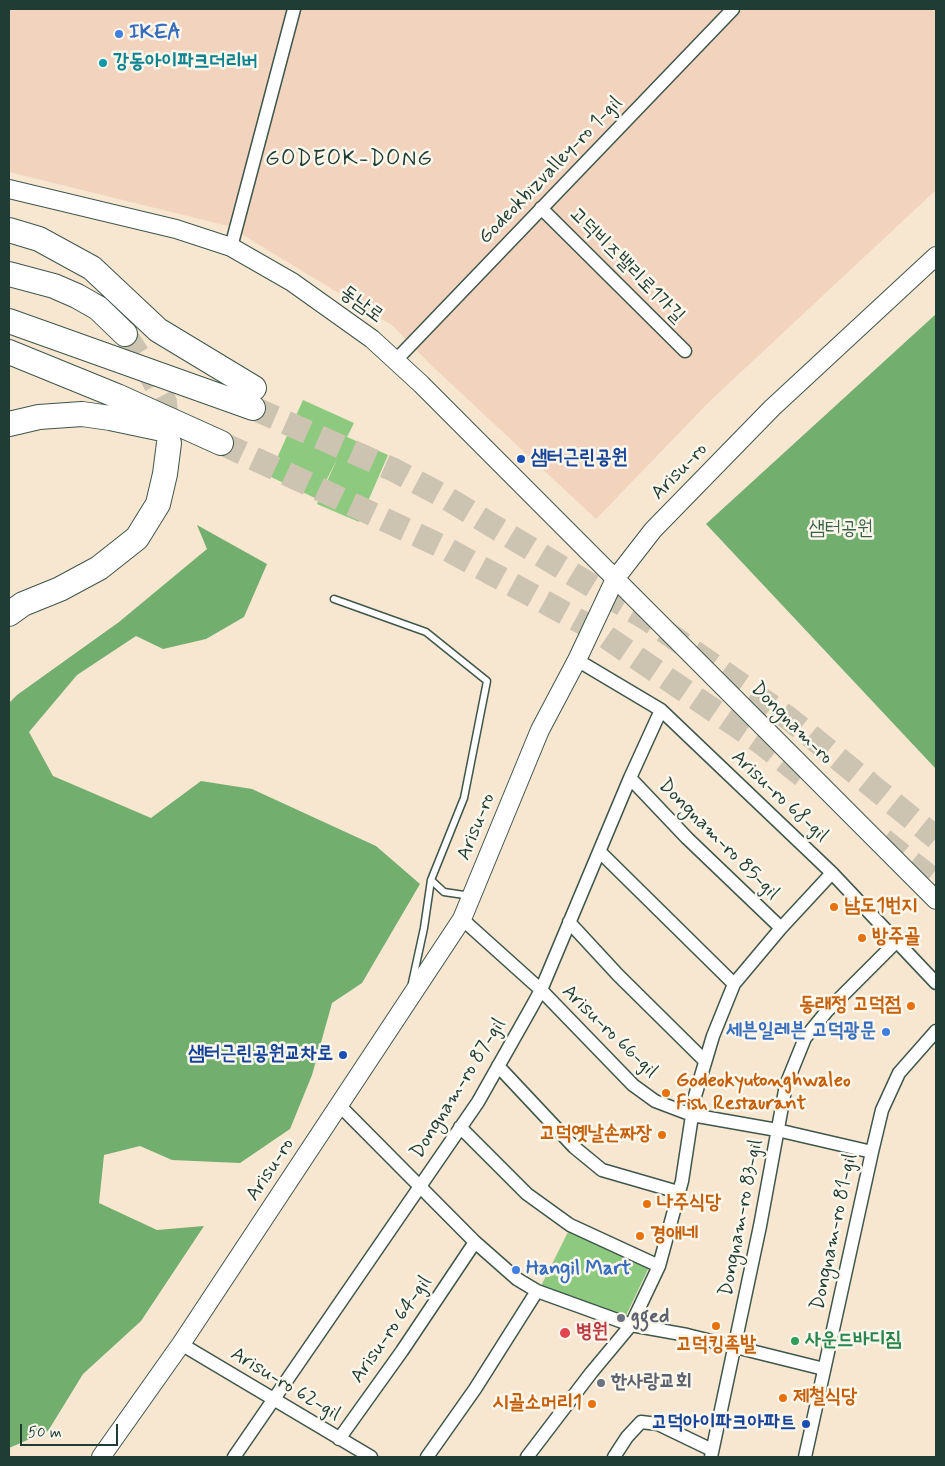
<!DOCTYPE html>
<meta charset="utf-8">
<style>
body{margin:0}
#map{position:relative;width:945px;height:1466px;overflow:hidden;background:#f7e6d0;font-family:Mynerve,sans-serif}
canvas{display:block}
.frame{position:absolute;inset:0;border:10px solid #1f3d34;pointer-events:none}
.scale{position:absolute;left:20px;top:1424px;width:98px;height:22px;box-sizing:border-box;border:2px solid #1f3d34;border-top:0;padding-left:6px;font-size:15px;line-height:18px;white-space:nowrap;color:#1f3d34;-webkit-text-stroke:4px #fbf7ec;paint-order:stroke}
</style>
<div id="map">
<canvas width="945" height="1466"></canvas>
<div class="frame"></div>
<div class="scale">50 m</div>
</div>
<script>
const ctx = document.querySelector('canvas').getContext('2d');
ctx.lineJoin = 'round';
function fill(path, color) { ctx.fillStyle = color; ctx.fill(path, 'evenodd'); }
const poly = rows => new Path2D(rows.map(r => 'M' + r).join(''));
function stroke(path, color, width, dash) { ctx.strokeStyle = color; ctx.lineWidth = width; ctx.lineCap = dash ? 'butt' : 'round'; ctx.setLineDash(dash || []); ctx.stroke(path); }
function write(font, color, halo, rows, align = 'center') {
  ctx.font = font + ' Mynerve,"Poor Story",sans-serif'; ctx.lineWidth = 5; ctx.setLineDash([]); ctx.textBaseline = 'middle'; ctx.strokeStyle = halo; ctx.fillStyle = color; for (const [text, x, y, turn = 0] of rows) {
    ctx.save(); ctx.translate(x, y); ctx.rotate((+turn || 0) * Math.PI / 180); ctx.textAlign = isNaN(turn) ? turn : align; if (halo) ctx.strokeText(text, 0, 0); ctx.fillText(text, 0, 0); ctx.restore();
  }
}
fill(poly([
 [9,9,936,9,936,190,710,401,596,519,431,365,393,326,228,226,9,172]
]), '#f2d4be');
fill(poly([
 [303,400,354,423,347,437,388,455,359,522,317,504,337,459,317,499,269,476],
 [570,1228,650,1265,622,1324,539,1290]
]), '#8dca7f');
fill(poly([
 [936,314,936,769,706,524],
 [197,525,267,564,244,617,206,639,163,649,136,636,77,675,29,732,53,776,151,818,201,781,252,789,376,846,420,884,362,983,332,1003,312,1075,290,1129,240,1163,172,1160,140,1146,104,1155,99,1203,157,1230,204,1226,141,1321,83,1374,48,1431,9,1448,9,703,17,695,119,622,207,549]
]), '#72ae6e');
stroke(poly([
 [125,334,150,374,165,402,168,437],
 [253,408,394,470,445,497,647,619,787,717,936,838],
 [221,443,443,547,596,630,763,744,812,783],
 [883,840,936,882]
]), '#ccc4b1', 24, [24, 12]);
const service = poly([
 [334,599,426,632,487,681,464,798,431,880,424,928,412,983],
 [431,880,444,892,471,896]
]);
const minor = poly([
 [541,208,685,351],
 [231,247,294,9],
 [396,360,733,9],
 [577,660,661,710,832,873,936,983],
 [630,778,687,838,781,928],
 [600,852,734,984],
 [462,919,541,990,633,1085,655,1101,692,1115,777,1130,872,1152],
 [569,922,618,975,705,1061],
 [498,1066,574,1147,602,1170,678,1192],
 [339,1105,475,1242,517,1279,537,1291,631,1325,687,1335,824,1369],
 [460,1127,527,1194,570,1225,659,1266],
 [181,1344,371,1457],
 [339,1439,402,1351,475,1242],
 [234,1457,478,1102,530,1010,541,990,630,778,661,710],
 [427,1457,475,1389,537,1291],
 [527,1457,591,1373,631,1325,659,1266,682,1181,695,1096,713,1036,734,984,781,928,832,873],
 [614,1457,627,1437,641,1422,658,1424,712,1450],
 [711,1457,760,1226,786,1085,805,1038,827,1011,896,942],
 [805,1457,872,1152,882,1110,899,1073,936,1031]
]);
const secondary = poly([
 [9,189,176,229,231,247,292,282,372,339,421,384,936,900],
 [101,1457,181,1344,462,919,540,730,577,660,615,579,653,530,772,408,936,256]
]);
const motorway = poly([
 [9,230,39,239,92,268,158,330,254,388],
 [9,274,54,286,77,296,98,308,125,334],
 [9,321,253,408],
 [9,352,117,396,221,443],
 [9,424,39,417,82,414,110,418,167,430],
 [9,614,23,604,60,589,99,568,137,538,158,504,165,474,169,443]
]);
stroke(service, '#3f564b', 9);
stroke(minor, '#3f564b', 15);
stroke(secondary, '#3f564b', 20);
stroke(motorway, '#3f564b', 26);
stroke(service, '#fff', 6);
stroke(minor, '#fff', 12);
stroke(secondary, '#fff', 18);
stroke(motorway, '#fff', 24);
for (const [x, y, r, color] of [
 [119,34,5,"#3f7fe0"],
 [103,63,5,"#0f9aa8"],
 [521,459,5,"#1a4fb4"],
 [834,907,5,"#e8710a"],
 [862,938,5,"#e8710a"],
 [911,1006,5,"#e8710a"],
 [886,1032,5,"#3f7fe0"],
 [343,1055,5,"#1a4fb4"],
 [666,1093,5,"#e8710a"],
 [662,1135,5,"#e8710a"],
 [647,1204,5,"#e8710a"],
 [640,1236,5,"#e8710a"],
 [516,1270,5,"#3f7fe0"],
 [621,1318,5,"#6b7280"],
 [716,1326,5,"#e8710a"],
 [565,1333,6,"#e0444e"],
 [795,1341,5,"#2e9e5b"],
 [601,1383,5,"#6b7280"],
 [783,1398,5,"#e8710a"],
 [592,1404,5,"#e8710a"],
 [806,1424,5,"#1a4fb4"]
]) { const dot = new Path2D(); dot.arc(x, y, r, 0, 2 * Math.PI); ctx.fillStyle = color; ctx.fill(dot); stroke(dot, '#fbf7ec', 2); }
write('bold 20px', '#366cbe', '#fbf7ec', [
 ["IKEA",129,34],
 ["세븐일레븐 고덕광문",876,1032,"right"],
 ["Hangil Mart",526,1270]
], 'left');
write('bold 20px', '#0d838f', '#fbf7ec', [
 ["강동아이파크더리버",113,63]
], 'left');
write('20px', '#1f3d34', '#fbf7ec', [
 ["Godeokbizvalley-ro 1-gil",551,171,-46],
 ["고덕비즈밸리로1가길",626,266,45],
 ["동남로",361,305,36],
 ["Arisu-ro",680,472,-46],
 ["Dongnam-ro",791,724,45],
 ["Arisu-ro 68-gil",779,797,43],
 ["Arisu-ro",477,827,-68],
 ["Dongnam-ro 85-gil",718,840,45],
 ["Arisu-ro 66-gil",609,1032,44],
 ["Dongnam-ro 87-gil",459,1089,-58],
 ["Arisu-ro",271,1170,-57],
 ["Dongnam-ro 83-gil",742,1218,-79],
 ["Dongnam-ro 81-gil",835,1232,-78],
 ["Arisu-ro 64-gil",392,1330,-55],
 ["Arisu-ro 62-gil",285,1385,31]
]);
write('bold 20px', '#164399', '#fbf7ec', [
 ["샘터근린공원",531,459,"left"],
 ["샘터근린공원교차로",333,1055],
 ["고덕아이파크아파트",796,1424]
], 'right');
write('20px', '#3a6047', '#fbf7ec', [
 ["샘터공원",841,530]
]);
write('bold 20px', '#c56008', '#fbf7ec', [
 ["남도1번지",844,907],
 ["방주골",872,938],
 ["동래정 고덕점",901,1006,"right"],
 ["Godeokyutonghwaleo",676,1082],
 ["Fish Restaurant",676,1105],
 ["고덕옛날손짜장",652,1135,"right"],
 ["나주식당",657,1204],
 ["경애네",650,1236],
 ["고덕킹족발",716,1346,"center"],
 ["제철식당",793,1398],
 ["시골소머리1",582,1404,"right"]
], 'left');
write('bold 20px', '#5b616d', '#fbf7ec', [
 ["gged",631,1318],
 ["한사랑교회",611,1383]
], 'left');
write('bold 20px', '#be3a42', '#fbf7ec', [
 ["병원",576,1333]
], 'left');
write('bold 20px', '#27864d', '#fbf7ec', [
 ["사운드바디짐",805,1341]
], 'left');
ctx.letterSpacing = '1px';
write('22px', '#1f3d34', '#fbf7ec', [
 ["GODEOK-DONG",349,160]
]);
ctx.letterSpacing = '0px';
</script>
